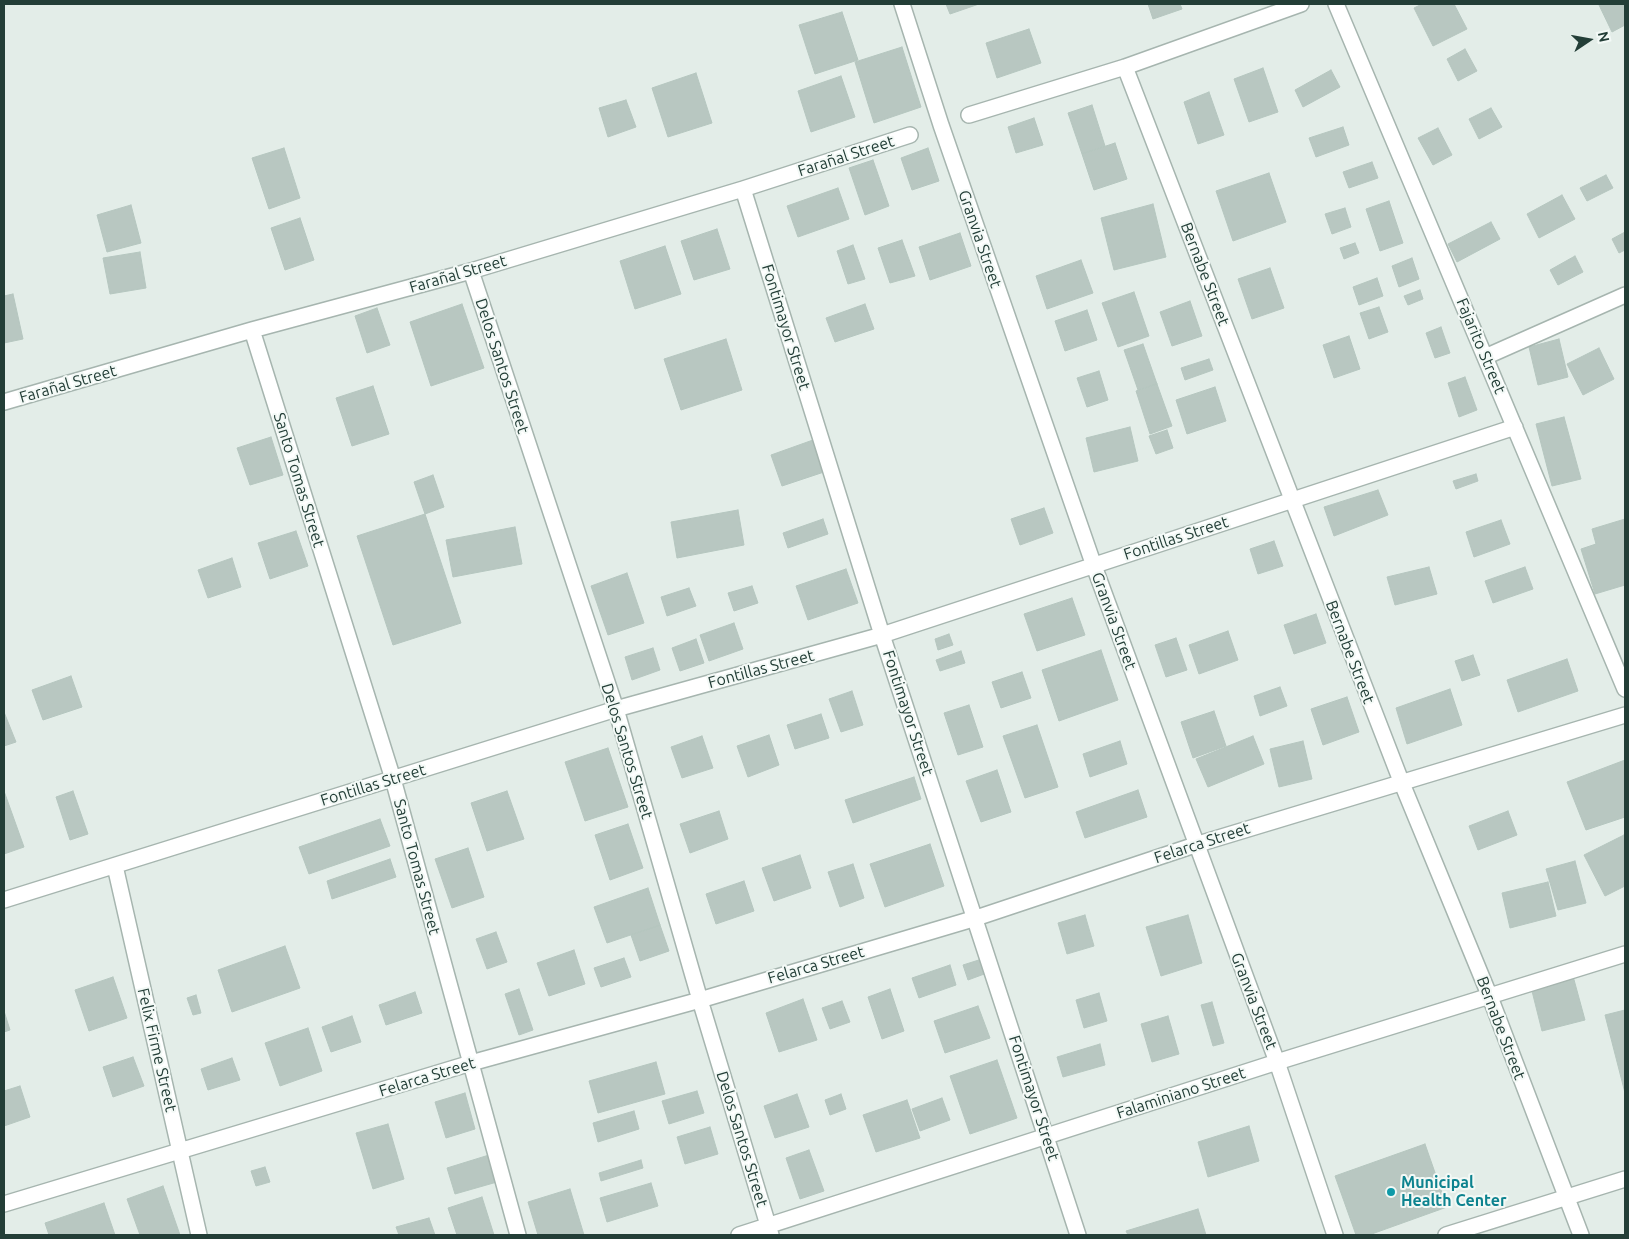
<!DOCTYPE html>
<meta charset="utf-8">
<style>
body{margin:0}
#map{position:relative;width:1629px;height:1239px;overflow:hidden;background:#e3ede8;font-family:Ubuntu,sans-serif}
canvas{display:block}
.frame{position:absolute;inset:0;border:5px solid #233e37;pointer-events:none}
.north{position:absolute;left:1564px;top:15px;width:50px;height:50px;-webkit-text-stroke:4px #f3f9f6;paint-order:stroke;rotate:78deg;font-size:14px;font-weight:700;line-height:20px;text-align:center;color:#233e37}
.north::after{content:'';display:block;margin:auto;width:18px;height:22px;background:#233e37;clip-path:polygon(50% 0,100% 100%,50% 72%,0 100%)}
</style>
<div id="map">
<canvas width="1629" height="1239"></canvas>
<div class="frame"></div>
<div class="north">N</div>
</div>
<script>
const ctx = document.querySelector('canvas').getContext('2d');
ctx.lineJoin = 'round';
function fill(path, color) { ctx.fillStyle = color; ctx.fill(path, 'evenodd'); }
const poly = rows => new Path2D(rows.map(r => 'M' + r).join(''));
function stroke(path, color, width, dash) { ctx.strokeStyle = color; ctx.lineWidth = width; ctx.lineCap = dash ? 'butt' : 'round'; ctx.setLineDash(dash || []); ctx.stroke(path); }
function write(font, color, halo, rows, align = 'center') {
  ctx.font = font + ' Ubuntu,sans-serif'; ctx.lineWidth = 4; ctx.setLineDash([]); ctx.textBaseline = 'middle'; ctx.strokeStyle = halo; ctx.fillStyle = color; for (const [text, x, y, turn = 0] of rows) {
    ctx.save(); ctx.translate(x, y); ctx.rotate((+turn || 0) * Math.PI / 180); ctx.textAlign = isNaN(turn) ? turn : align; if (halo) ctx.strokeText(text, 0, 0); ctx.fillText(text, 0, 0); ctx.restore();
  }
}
const building = poly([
 [946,4,979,4,950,14,946,4],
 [1148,4,1180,4,1182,9,1153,19,1148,4],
 [1422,4,1454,4,1467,29,1433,46,1414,8,1422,4],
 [1602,4,1625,4,1625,25,1612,32,1599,5,1602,4],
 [842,12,858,60,815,74,799,25,842,12],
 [1029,29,1041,63,997,78,986,43,1029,29],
 [902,47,921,107,874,123,855,62,902,47],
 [1465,49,1477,71,1458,81,1447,59,1465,49],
 [1263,68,1278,112,1249,122,1234,79,1263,68],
 [1331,70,1340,87,1303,107,1295,90,1331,70],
 [696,73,712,123,668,137,652,88,696,73],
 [841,76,855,117,811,132,798,91,841,76],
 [1209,92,1224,135,1198,144,1184,102,1209,92],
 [626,100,636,127,608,137,599,108,626,100],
 [1092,105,1105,146,1082,154,1068,113,1092,105],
 [1491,108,1502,127,1479,139,1469,119,1491,108],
 [1034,118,1043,145,1016,153,1008,127,1034,118],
 [1343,127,1349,145,1316,157,1309,138,1343,127],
 [1438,128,1452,155,1433,165,1418,138,1438,128],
 [1115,143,1127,179,1094,190,1082,154,1115,143],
 [284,148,300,198,269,209,252,158,284,148],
 [928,148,939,181,912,190,901,158,928,148],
 [873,160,889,206,865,215,849,168,873,160],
 [1372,162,1378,178,1349,188,1343,172,1372,162],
 [1269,173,1286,222,1233,241,1216,191,1269,173],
 [1606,175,1613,188,1587,201,1580,188,1606,175],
 [838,188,849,219,798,237,787,206,838,188],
 [1562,195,1575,219,1539,238,1527,214,1562,195],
 [1389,201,1403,243,1380,251,1366,209,1389,201],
 [1153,204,1166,257,1114,270,1101,218,1153,204],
 [131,205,141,243,107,252,97,215,131,205],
 [1345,208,1351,227,1332,234,1325,214,1345,208],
 [300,218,314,260,285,270,271,228,300,218],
 [1491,222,1500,239,1457,262,1448,244,1491,222],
 [717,229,730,269,694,280,681,241,717,229],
 [1625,232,1625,250,1619,253,1612,239,1625,232],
 [960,233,971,266,930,280,919,247,960,233],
 [902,240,915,276,890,283,878,248,902,240],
 [1355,243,1359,253,1344,259,1340,248,1355,243],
 [853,245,865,279,848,284,837,251,853,245],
 [665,246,681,294,635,309,620,261,665,246],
 [140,252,146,288,110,294,103,258,140,252],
 [1575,256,1583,272,1558,285,1550,270,1575,256],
 [1412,258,1419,279,1399,287,1392,266,1412,258],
 [1081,260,1093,293,1047,309,1036,276,1081,260],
 [1270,268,1284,308,1252,319,1238,279,1270,268],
 [1377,278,1383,296,1359,305,1353,287,1377,278],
 [1420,290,1423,299,1408,305,1404,296,1420,290],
 [1134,292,1149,336,1118,347,1102,303,1134,292],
 [13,294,23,339,4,343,4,296,13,294],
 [1190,301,1202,336,1172,346,1160,312,1190,301],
 [462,304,484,368,431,386,410,322,462,304],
 [865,304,874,329,835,342,826,318,865,304],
 [1379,307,1388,332,1369,339,1360,313,1379,307],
 [377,308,390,345,367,353,355,316,377,308],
 [1087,310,1097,340,1065,351,1055,321,1087,310],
 [1441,327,1450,353,1435,358,1426,333,1441,327],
 [1349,336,1360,369,1334,378,1323,345,1349,336],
 [726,339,742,390,681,410,664,359,726,339],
 [1559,339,1568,377,1538,385,1529,347,1559,339],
 [1143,344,1157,384,1138,390,1124,350,1143,344],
 [1599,348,1614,379,1583,395,1567,364,1599,348],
 [1209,359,1213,370,1185,380,1181,368,1209,359],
 [1099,371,1108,400,1087,407,1077,378,1099,371],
 [1465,377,1477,410,1459,417,1448,383,1465,377],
 [1157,384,1172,426,1150,434,1136,391,1157,384],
 [373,386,389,434,352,446,336,398,373,386],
 [1215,387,1226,421,1187,434,1176,400,1215,387],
 [1564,417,1581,479,1552,486,1536,424,1564,417],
 [1130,427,1138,461,1094,472,1086,438,1130,427],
 [1167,430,1173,448,1156,454,1149,436,1167,430],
 [271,437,283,475,250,485,237,448,271,437],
 [813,440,824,472,782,486,771,455,813,440],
 [1476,474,1478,481,1456,489,1453,481,1476,474],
 [433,475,444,507,425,514,414,482,433,475],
 [1378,490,1388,515,1334,536,1324,507,1378,490],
 [1044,508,1053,533,1020,545,1011,519,1044,508],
 [738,510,744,545,677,558,671,522,738,510],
 [425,514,461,623,393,645,357,536,425,514],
 [823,519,828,534,788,548,783,533,823,519],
 [1625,519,1625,585,1595,594,1581,549,1596,544,1592,529,1625,519],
 [1501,520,1510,544,1474,557,1466,532,1501,520],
 [515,527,522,564,453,577,446,540,515,527],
 [296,531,308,566,270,579,258,543,296,531],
 [1274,541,1283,566,1258,574,1250,549,1274,541],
 [232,558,241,587,208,598,198,570,232,558],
 [1429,567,1437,594,1395,605,1387,577,1429,567],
 [1525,567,1533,589,1493,603,1485,581,1525,567],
 [846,569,858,603,808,620,796,586,846,569],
 [627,573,644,623,608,635,591,586,627,573],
 [752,586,758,603,734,611,728,593,752,586],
 [689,588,696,606,667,616,661,597,689,588],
 [1072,598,1085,635,1037,651,1024,614,1072,598],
 [1316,614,1326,643,1294,654,1284,625,1316,614],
 [734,623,743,649,709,661,700,635,734,623],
 [1228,631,1238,660,1199,674,1189,645,1228,631],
 [949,634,953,645,938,650,935,639,949,634],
 [1176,638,1187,670,1166,677,1155,645,1176,638],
 [696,639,704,663,680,671,672,648,696,639],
 [653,648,660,670,632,680,625,657,653,648],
 [1101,650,1118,700,1059,721,1042,670,1101,650],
 [961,651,965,663,940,671,936,660,961,651],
 [1473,655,1480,675,1462,681,1455,661,1473,655],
 [1567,659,1578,691,1518,712,1507,680,1567,659],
 [1022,672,1031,698,1001,708,992,682,1022,672],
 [71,676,82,707,43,720,32,690,71,676],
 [1280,687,1287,706,1260,716,1254,696,1280,687],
 [1450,689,1462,725,1407,744,1396,708,1450,689],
 [852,691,863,725,841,732,829,699,852,691],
 [1347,697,1359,732,1323,745,1311,709,1347,697],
 [969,705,983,747,958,755,944,713,969,705],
 [1214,711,1226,746,1193,758,1181,722,1214,711],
 [4,712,16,742,4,746,4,712],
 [821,714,829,738,795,749,787,725,821,714],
 [1037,725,1058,787,1025,798,1003,736,1037,725],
 [769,735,779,765,748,777,737,746,769,735],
 [702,736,713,768,682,778,671,747,702,736],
 [1253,736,1264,764,1208,787,1196,759,1253,736],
 [1120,741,1127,764,1090,777,1083,754,1120,741],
 [1303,741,1312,779,1279,787,1270,749,1303,741],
 [608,748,628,807,585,821,565,762,608,748],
 [1625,760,1625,817,1586,830,1567,782,1625,760],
 [997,770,1011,812,981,822,966,781,997,770],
 [914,777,921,799,853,823,845,800,914,777],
 [1138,790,1147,817,1085,838,1076,812,1138,790],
 [4,791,24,847,4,854,4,791],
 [73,791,88,834,70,840,56,797,73,791],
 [507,791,524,839,487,851,471,803,507,791],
 [719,811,728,839,690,853,680,824,719,811],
 [1508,811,1517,835,1478,850,1469,826,1508,811],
 [380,819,390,846,309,874,299,847,380,819],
 [628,824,643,868,610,880,595,835,628,824],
 [1624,835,1625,886,1605,896,1584,855,1624,835],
 [930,844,944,886,885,907,870,864,930,844],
 [468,848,484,897,452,908,435,859,468,848],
 [800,855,811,888,774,901,762,868,800,855],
 [390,859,396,877,332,899,327,881,390,859],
 [1575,861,1586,903,1558,910,1546,869,1575,861],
 [853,864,864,898,840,907,828,872,853,864],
 [744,881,754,911,716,924,706,894,744,881],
 [1548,882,1556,916,1510,928,1502,893,1548,882],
 [648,888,660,925,607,943,594,907,648,888],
 [1085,915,1094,946,1067,954,1058,923,1085,915],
 [1188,915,1202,963,1161,976,1146,927,1188,915],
 [660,925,669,951,640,961,631,935,660,925],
 [496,932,507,962,487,969,476,939,496,932],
 [285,946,300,988,232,1012,218,970,285,946],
 [574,950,585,984,549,996,537,963,574,950],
 [624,958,631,977,601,987,594,968,624,958],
 [982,959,987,973,968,980,963,965,982,959],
 [950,965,956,985,919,998,912,978,950,965],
 [1573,976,1585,1020,1542,1031,1531,987,1573,976],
 [113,977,127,1018,89,1031,75,990,113,977],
 [519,989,533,1030,519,1035,505,994,519,989],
 [890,989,904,1031,882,1039,868,997,890,989],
 [415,992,422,1013,386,1025,379,1005,415,992],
 [1099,993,1107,1021,1084,1028,1076,1000,1099,993],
 [196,995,201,1013,193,1015,187,998,196,995],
 [803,999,817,1040,779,1052,766,1013,803,999],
 [842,1001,850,1022,830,1029,822,1008,842,1001],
 [1212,1002,1224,1043,1213,1046,1201,1005,1212,1002],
 [978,1006,990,1038,945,1053,934,1021,978,1006],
 [1625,1010,1625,1093,1605,1015,1625,1010],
 [4,1011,10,1030,4,1032,4,1011],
 [352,1016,361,1042,331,1052,322,1027,352,1016],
 [1168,1016,1179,1054,1152,1062,1141,1024,1168,1016],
 [308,1028,322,1071,280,1086,265,1043,308,1028],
 [1100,1044,1105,1065,1063,1077,1057,1057,1100,1044],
 [133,1057,144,1086,113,1097,103,1067,133,1057],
 [232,1058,240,1080,208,1090,201,1069,232,1058],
 [997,1060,1017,1118,970,1134,950,1076,997,1060],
 [656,1062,665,1094,598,1113,589,1081,656,1062],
 [20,1086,30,1117,4,1126,4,1091,20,1086],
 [697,1091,704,1113,669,1124,662,1101,697,1091],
 [465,1093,475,1129,446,1138,435,1102,465,1093],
 [797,1094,809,1127,775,1138,764,1106,797,1094],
 [841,1094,846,1109,830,1115,825,1100,841,1094],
 [942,1098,950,1120,920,1131,912,1109,942,1098],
 [907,1100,920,1138,876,1152,863,1115,907,1100],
 [634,1111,639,1129,598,1142,593,1123,634,1111],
 [388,1124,404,1179,373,1189,356,1133,388,1124],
 [1249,1126,1259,1161,1208,1177,1198,1142,1249,1126],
 [710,1127,718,1154,685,1164,677,1137,710,1127],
 [1425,1144,1447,1207,1369,1235,1356,1235,1335,1176,1425,1144],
 [809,1150,824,1191,800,1199,786,1158,809,1150],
 [489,1155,497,1182,455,1194,447,1168,489,1155],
 [641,1160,643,1168,601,1181,599,1173,641,1160],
 [265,1167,270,1182,256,1186,251,1171,265,1167],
 [651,1183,658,1206,607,1222,600,1198,651,1183],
 [163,1186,180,1235,140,1235,127,1199,163,1186],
 [570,1189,584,1235,538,1235,528,1202,570,1189],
 [482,1197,494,1235,457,1235,448,1208,482,1197],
 [104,1203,115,1235,49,1235,45,1223,104,1203],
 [1198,1209,1206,1235,1128,1235,1126,1231,1198,1209],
 [429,1218,435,1235,399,1235,396,1227,429,1218]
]);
fill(building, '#b8c7c1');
stroke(building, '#b5c6bf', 1);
const minor = poly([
 [902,4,941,125,1094,566,1277,1062,1335,1235],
 [1336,4,1625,689],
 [1125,67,1401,781,1490,997,1581,1235],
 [969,115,1125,67,1301,4],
 [743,189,882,635,1078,1235],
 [471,271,616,709,700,1000,771,1235],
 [252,330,393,779,518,1235],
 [1485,357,1625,295],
 [4,402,252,330,471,271,743,189,910,135],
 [115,866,199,1235],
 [4,900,616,709,882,635,1515,427],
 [4,1204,471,1063,700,1000,976,918,1195,845,1625,715],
 [739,1235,1277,1062,1625,954],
 [1446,1235,1625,1179]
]);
stroke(minor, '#a6b5af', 18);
stroke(minor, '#fff', 15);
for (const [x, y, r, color] of [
 [1391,1192,5,"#0f9aa8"]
]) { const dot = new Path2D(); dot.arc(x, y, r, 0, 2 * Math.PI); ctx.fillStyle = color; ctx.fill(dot); stroke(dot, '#f3f9f6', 2); }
write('16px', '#233e37', '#f3f9f6', [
 ["Farañal Street",846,156,-18],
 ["Granvia Street",980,239,71],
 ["Farañal Street",458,274,-16],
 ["Bernabe Street",1205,274,69],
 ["Fontimayor Street",786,327,73],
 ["Fajarito Street",1481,346,67],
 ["Delos Santos Street",502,366,72],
 ["Farañal Street",68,384,-16],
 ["Santo Tomas Street",299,480,73],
 ["Fontillas Street",1176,538,-18],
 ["Granvia Street",1114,621,70],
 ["Bernabe Street",1350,652,69],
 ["Fontillas Street",761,669,-15],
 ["Fontimayor Street",908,713,72],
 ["Delos Santos Street",627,751,73],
 ["Fontillas Street",373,785,-17],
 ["Felarca Street",1202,843,-18],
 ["Santo Tomas Street",417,867,75],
 ["Felarca Street",816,965,-16],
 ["Granvia Street",1254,1001,69],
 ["Bernabe Street",1501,1028,69],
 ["Felix Firme Street",157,1050,77],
 ["Felarca Street",427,1077,-17],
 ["Falaminiano Street",1181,1093,-18],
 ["Fontimayor Street",1034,1098,72],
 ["Delos Santos Street",742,1139,73]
]);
write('bold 16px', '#0d838f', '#f3f9f6', [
 ["Municipal",1401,1183],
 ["Health Center",1401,1201]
], 'left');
</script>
